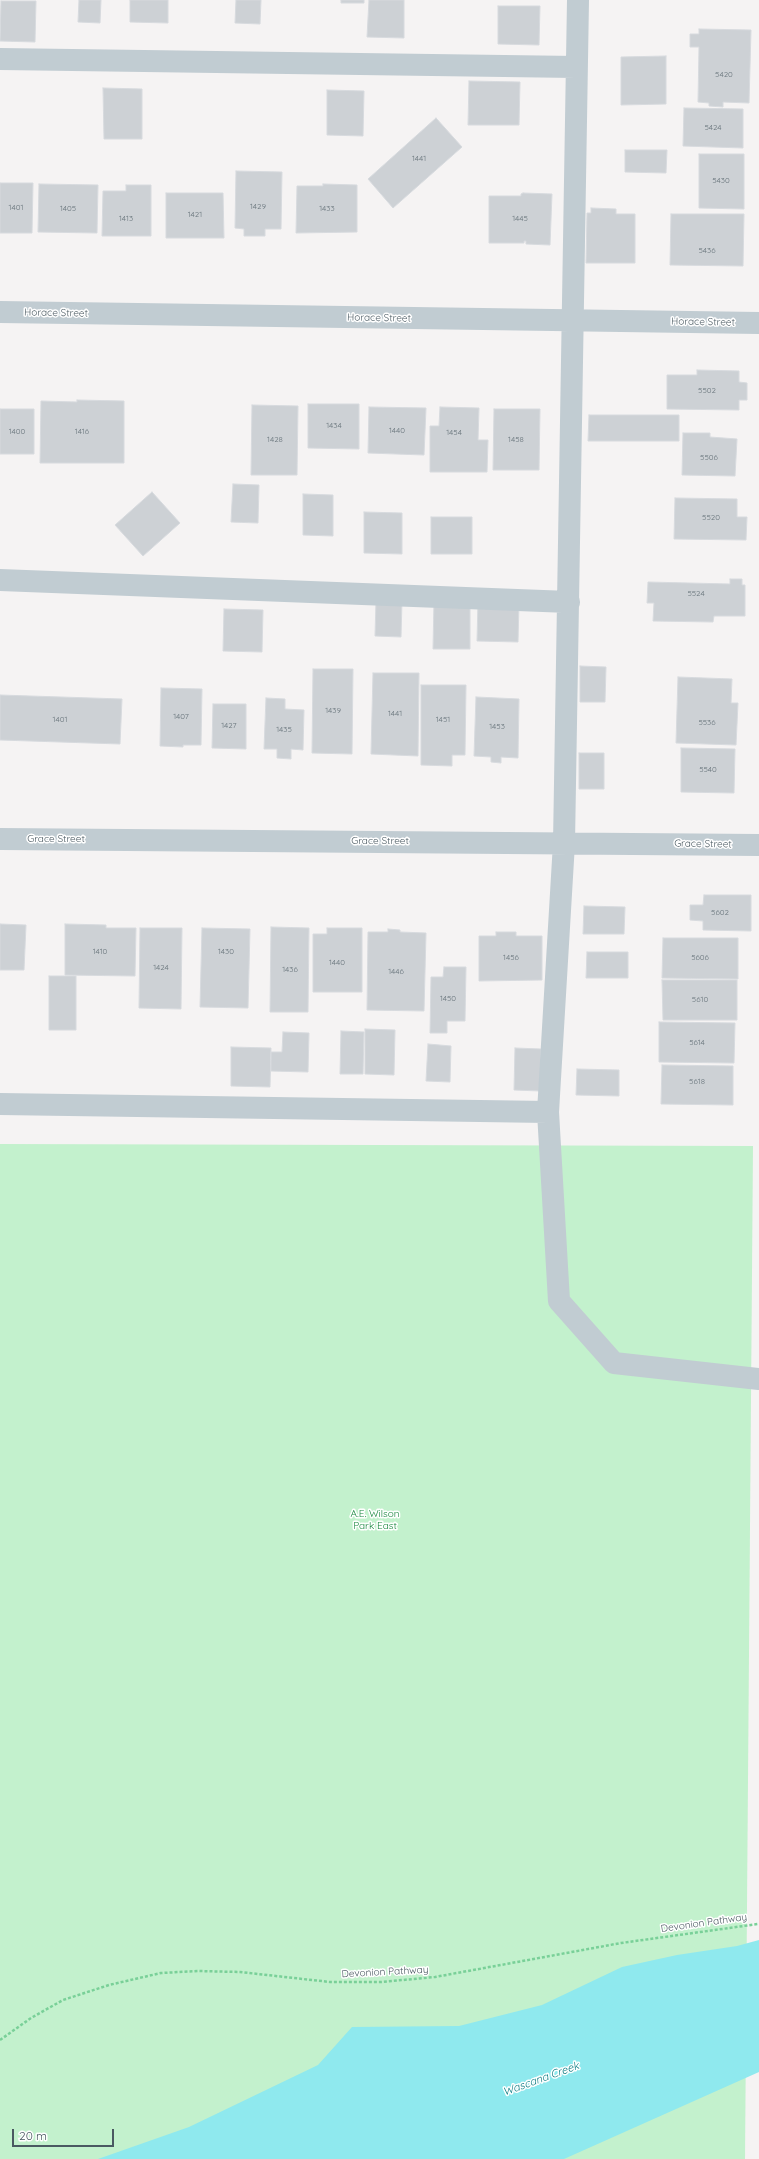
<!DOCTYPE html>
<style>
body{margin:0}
#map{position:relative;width:759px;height:2159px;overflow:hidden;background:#f5f3f3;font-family:Quicksand,sans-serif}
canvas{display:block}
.scale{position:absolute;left:12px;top:2129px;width:102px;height:18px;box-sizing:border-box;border:2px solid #4a5961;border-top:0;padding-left:5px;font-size:12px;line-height:14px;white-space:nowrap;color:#4a5961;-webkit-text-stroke:3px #fff;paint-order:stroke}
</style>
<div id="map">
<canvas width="759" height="2159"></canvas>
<div class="scale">20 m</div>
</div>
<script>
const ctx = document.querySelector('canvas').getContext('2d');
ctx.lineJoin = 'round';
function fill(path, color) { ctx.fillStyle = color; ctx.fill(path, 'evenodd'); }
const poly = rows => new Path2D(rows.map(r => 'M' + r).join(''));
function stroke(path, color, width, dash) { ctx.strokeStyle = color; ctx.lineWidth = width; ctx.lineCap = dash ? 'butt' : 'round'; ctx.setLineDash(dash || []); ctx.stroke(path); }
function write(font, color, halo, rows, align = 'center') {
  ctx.font = font + ' Quicksand,sans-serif'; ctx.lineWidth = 3; ctx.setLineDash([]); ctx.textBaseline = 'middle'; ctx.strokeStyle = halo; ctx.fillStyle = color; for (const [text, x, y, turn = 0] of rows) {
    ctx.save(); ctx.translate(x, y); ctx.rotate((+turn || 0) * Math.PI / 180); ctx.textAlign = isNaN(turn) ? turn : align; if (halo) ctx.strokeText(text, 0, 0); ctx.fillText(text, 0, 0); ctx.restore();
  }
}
fill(poly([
 [0,1144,753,1146,745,2159,0,2159]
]), '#c3f1cd');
fill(poly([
 [759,1940,759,2072,564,2159,98,2159,189,2127,318,2065,352,2027,459,2026,542,2005,622,1967,677,1955,737,1946]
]), '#8fe9ee');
const building = poly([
 [79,0,101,0,100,23,78,22,79,0],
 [130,0,168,0,168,23,130,22,130,0],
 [236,0,261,0,260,24,235,23,236,0],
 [341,0,364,0,364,3,341,3,341,0],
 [369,0,404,0,404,38,367,37,369,0],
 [1,1,36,1,35,42,0,41,1,1],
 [498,6,540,6,539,45,498,44,498,6],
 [699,29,751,30,749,103,723,102,723,107,709,106,709,103,698,102,699,47,690,47,690,34,699,34,699,29],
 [666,56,666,104,621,105,621,57,666,56],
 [469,81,520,82,519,125,468,125,469,81],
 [103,88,142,89,142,139,104,139,103,88],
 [327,90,364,91,363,136,327,135,327,90],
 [684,108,743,109,743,148,683,146,684,108],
 [436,118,462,147,393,208,368,179,436,118],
 [625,150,667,150,666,173,625,172,625,150],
 [699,154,744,154,744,209,699,208,699,154],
 [236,171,282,172,281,229,265,229,265,236,244,236,244,229,235,228,236,171],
 [0,183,33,183,32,233,0,233,0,183],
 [39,184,98,185,97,233,38,232,39,184],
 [323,184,357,185,357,232,296,233,297,186,323,186,323,184],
 [126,185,151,185,151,236,102,236,103,191,126,191,126,185],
 [166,193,223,193,224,238,166,238,166,193],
 [523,193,552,194,550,245,526,244,526,241,524,241,524,243,489,243,489,196,521,196,521,194,523,193],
 [591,208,616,209,616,214,635,214,635,263,586,263,587,213,591,213,591,208],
 [671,214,744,214,743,266,670,265,671,214],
 [697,370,739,371,739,382,747,383,747,400,739,400,739,410,667,409,667,375,697,375,697,370],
 [77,400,124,401,124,463,40,463,41,401,77,402,77,400],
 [308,404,359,404,359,449,308,448,308,404],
 [252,405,298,406,297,475,251,475,252,405],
 [369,407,426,408,424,455,368,453,369,407],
 [440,407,479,408,478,440,488,440,487,472,430,472,430,426,439,426,440,407],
 [0,409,34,409,34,454,0,454,0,409],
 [494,409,540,409,539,470,493,470,494,409],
 [589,415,679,415,679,441,588,441,589,415],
 [683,433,710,433,710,437,737,439,735,476,682,475,683,433],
 [233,484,259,485,258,523,231,522,233,484],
 [152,492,180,523,143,556,115,525,152,492],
 [303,494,333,495,333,536,303,535,303,494],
 [675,498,737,499,737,517,747,517,746,540,674,539,675,498],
 [364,512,402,513,402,554,364,553,364,512],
 [431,517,472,517,472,554,431,554,431,517],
 [730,579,742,579,742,585,745,585,745,616,714,616,713,622,653,621,654,603,647,603,648,582,730,584,730,579],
 [376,601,402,601,401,637,375,636,376,601],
 [434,601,470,602,470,649,433,649,434,601],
 [478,602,519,603,518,642,477,641,478,602],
 [224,609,263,610,262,652,223,651,224,609],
 [580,666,606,667,605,702,580,702,580,666],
 [313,669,353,669,352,754,312,753,313,669],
 [373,673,419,673,418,756,371,754,373,673],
 [678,677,732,679,731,703,738,703,736,745,676,743,678,677],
 [421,685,466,685,465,755,452,755,452,766,421,765,421,685],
 [161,688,202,689,201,745,183,745,183,747,160,746,161,688],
 [0,695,122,699,120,744,0,740,0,695],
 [476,697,519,699,518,758,501,757,501,763,491,762,491,757,474,756,476,697],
 [266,698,285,699,285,709,304,710,303,750,291,749,291,759,277,758,277,749,264,749,266,698],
 [213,704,246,704,246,749,212,748,213,704],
 [681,748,735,749,734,793,681,792,681,748],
 [579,753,604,753,604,789,579,789,579,753],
 [704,895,751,895,751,931,703,930,703,921,690,920,690,905,703,905,704,895],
 [584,906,625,907,624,934,583,934,584,906],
 [0,924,26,925,24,970,0,970,0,924],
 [65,924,106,925,106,928,136,928,135,976,65,975,65,924],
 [271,927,309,928,308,1012,270,1012,271,927],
 [140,928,182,928,181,1009,139,1008,140,928],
 [202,928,250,929,248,1008,200,1007,202,928],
 [327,928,362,928,362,992,313,992,313,934,327,934,327,928],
 [388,929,400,930,400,932,426,933,424,1011,367,1010,368,932,388,932,388,929],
 [496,932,516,932,516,936,542,936,542,980,479,981,479,936,496,936,496,932],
 [663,938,738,938,738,979,662,978,663,938],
 [587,952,628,952,628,978,586,978,587,952],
 [444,967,466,967,465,1021,447,1021,447,1033,430,1033,431,977,443,977,444,967],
 [49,976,76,976,76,1030,49,1030,49,976],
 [662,980,737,980,737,1020,663,1020,662,980],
 [659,1022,735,1023,734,1063,659,1062,659,1022],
 [365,1029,395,1030,394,1075,365,1074,365,1029],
 [341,1031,364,1032,363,1074,340,1074,341,1031],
 [283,1032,309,1033,308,1072,271,1071,271,1052,282,1052,283,1032],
 [428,1044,451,1046,450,1082,426,1081,428,1044],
 [231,1047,271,1048,270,1087,231,1086,231,1047],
 [515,1048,541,1049,540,1091,514,1090,515,1048],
 [662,1065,733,1066,733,1105,661,1104,662,1065],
 [577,1069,619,1070,619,1096,576,1095,577,1069]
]);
fill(building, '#cdd1d5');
stroke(building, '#d7dade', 1);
stroke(poly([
 [0,2040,31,2018,63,2000,109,1985,161,1973,198,1971,240,1972,330,1982,381,1982,435,1977,621,1943,758,1924]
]), '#79d098', 2.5, [3, 2]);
stroke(poly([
 [578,0,564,843,548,1112,559,1301,614,1363,759,1379],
 [0,59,576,67],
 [0,312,759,323],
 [0,580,569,602],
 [0,839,759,845],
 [0,1104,548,1112]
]), '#c1ccd2', 22);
write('8px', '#6b777e', null, [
 ["5420",724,75],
 ["5424",713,128],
 ["1441",419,159],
 ["5430",721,181],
 ["1429",258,207],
 ["1401",16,208],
 ["1405",68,209],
 ["1433",327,209],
 ["1421",195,215],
 ["1413",126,219],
 ["1445",520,219],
 ["5436",707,251],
 ["5502",707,391],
 ["1434",334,426],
 ["1440",397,431],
 ["1400",17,432],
 ["1416",82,432],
 ["1454",454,433],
 ["1428",275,440],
 ["1458",516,440],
 ["5506",709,458],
 ["5520",711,518],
 ["5524",696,594],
 ["1439",333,711],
 ["1441",395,714],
 ["1407",181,717],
 ["1401",60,720],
 ["1451",443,720],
 ["5536",707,723],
 ["1427",229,726],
 ["1453",497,727],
 ["1435",284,730],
 ["5540",708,770],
 ["5602",720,913],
 ["1410",100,952],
 ["1430",226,952],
 ["1456",511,958],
 ["5606",700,958],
 ["1440",337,963],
 ["1424",161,968],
 ["1436",290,970],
 ["1446",396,972],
 ["1450",448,999],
 ["5610",700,1000],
 ["5614",697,1043],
 ["5618",697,1082]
]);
write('10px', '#4a5961', '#fff', [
 ["Horace Street",56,313,1],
 ["Horace Street",379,318,1],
 ["Horace Street",703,322,1],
 ["Grace Street",56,839],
 ["Grace Street",380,841],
 ["Grace Street",703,844,1],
 ["Devonion Pathway",704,1923,-8],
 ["Devonion Pathway",385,1972,-3]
]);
write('10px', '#17863d', '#fff', [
 ["A.E. Wilson",375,1514],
 ["Park East",375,1526]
]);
write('italic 11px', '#0c7c82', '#fff', [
 ["Wascana Creek",541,2079,-20]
]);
</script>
